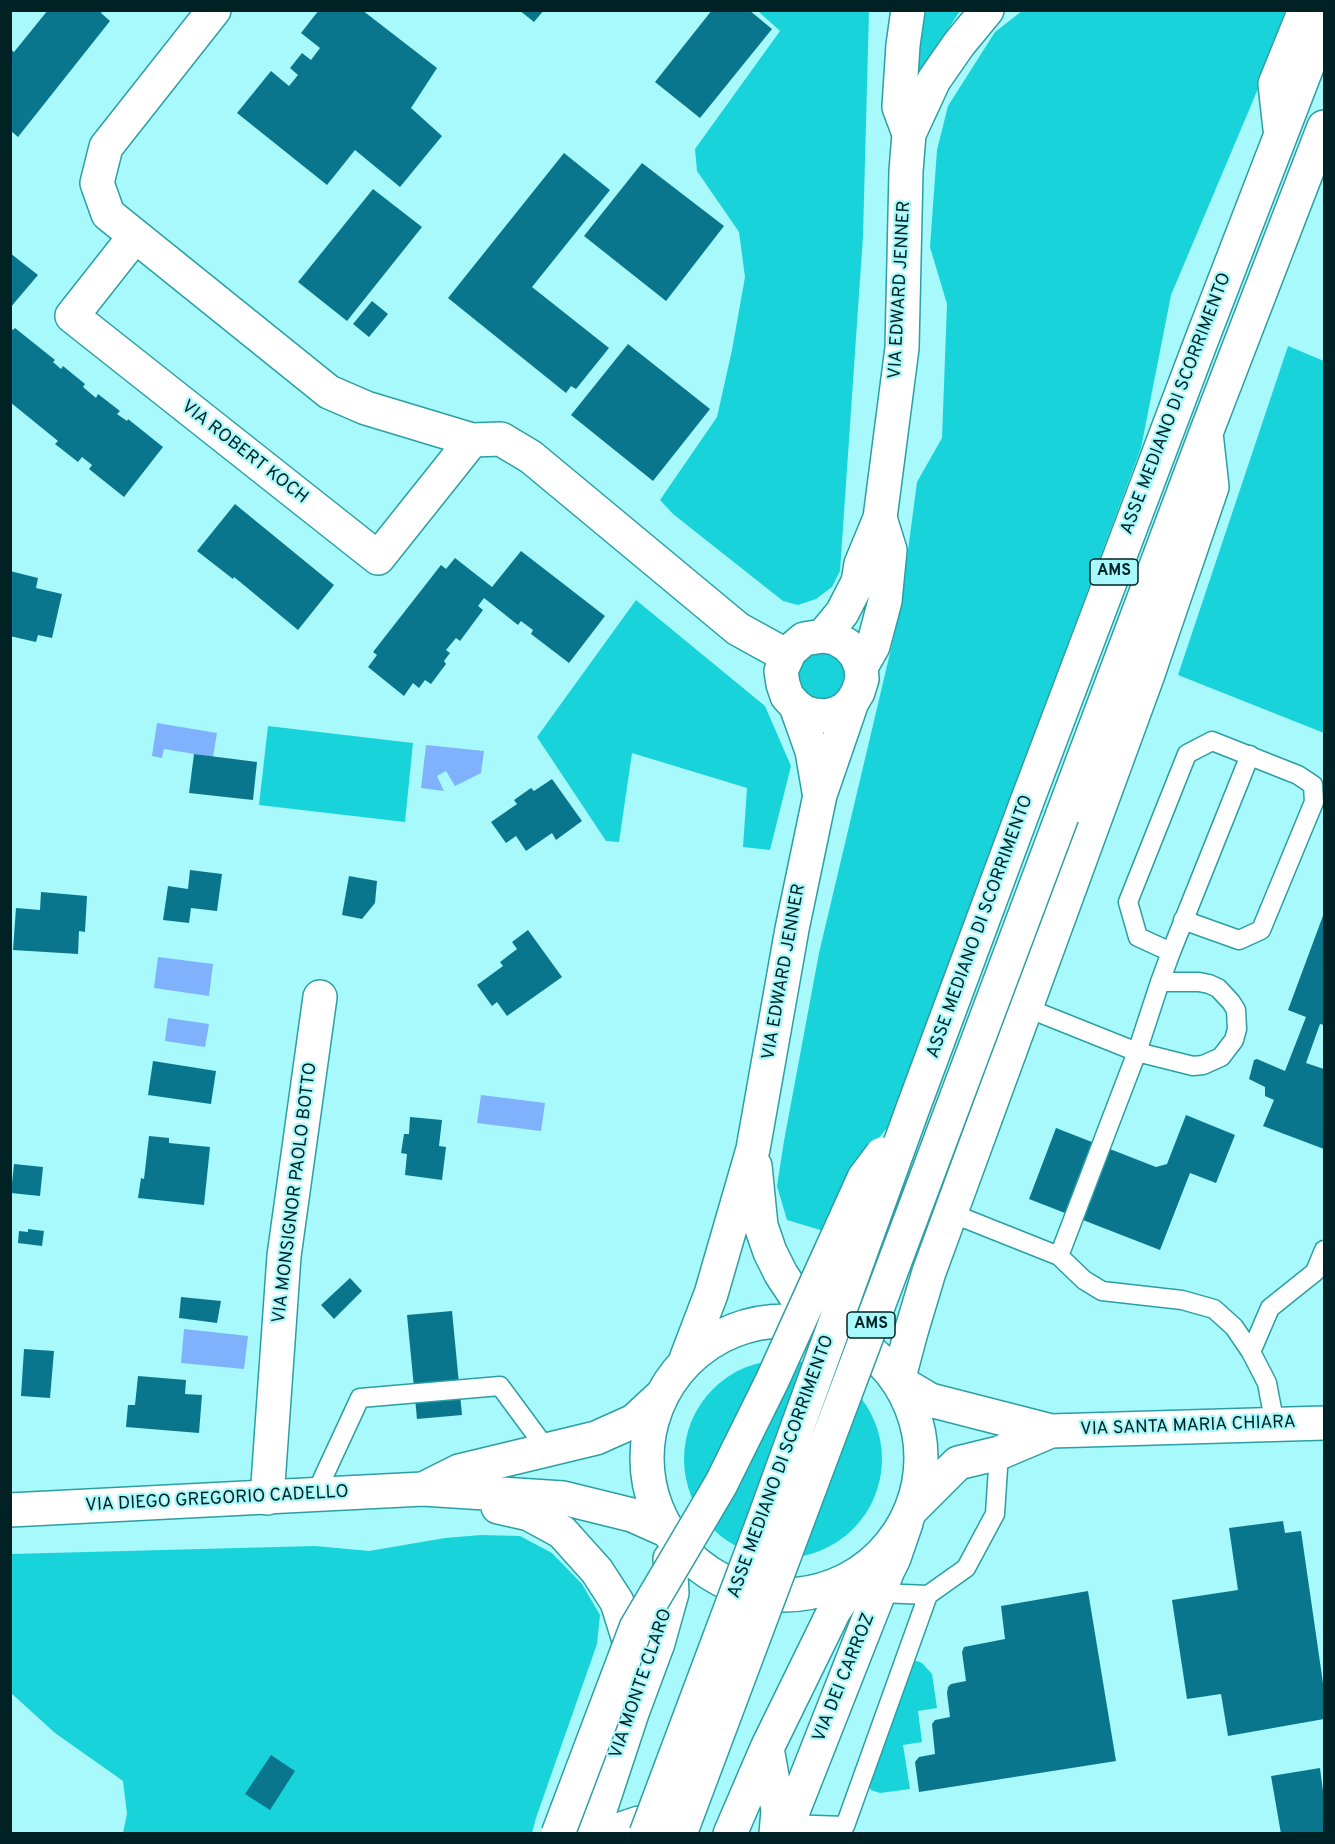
<!DOCTYPE html>
<style>
body{margin:0}
#map{position:relative;width:1335px;height:1844px;overflow:hidden;background:#a7f9fc;font-family:Overpass,sans-serif}
canvas{display:block}
.frame{position:absolute;inset:0;border:12px solid #002224;pointer-events:none}
</style>
<div id="map">
<canvas width="1335" height="1844"></canvas>
<div class="frame"></div>
</div>
<script>
const ctx = document.querySelector('canvas').getContext('2d');
ctx.lineJoin = 'round';
function fill(path, color) { ctx.fillStyle = color; ctx.fill(path, 'evenodd'); }
const poly = rows => new Path2D(rows.map(r => 'M' + r).join(''));
function stroke(path, color, width, dash) { ctx.strokeStyle = color; ctx.lineWidth = width; ctx.lineCap = dash ? 'butt' : 'round'; ctx.setLineDash(dash || []); ctx.stroke(path); }
function write(font, color, halo, rows, align = 'center') {
  ctx.font = font + ' Overpass,sans-serif'; ctx.lineWidth = 4.5; ctx.setLineDash([]); ctx.textBaseline = 'middle'; ctx.strokeStyle = halo; ctx.fillStyle = color; for (const [text, x, y, turn = 0] of rows) {
    ctx.save(); ctx.translate(x, y); ctx.rotate((+turn || 0) * Math.PI / 180); ctx.textAlign = isNaN(turn) ? turn : align; if (halo) ctx.strokeText(text, 0, 0); ctx.fillText(text, 0, 0); ctx.restore();
  }
}
fill(poly([
 [758,11,869,11,863,236,840,571,832,587,816,599,798,605,783,601,673,514,660,500,717,417,732,350,745,277,739,232,697,171,695,149,780,31],
 [921,11,960,11,916,78],
 [1022,11,1285,11,1271,58,1171,295,1141,448,887,1128,853,1169,827,1232,787,1220,777,1186,784,1141,819,953,900,611,917,482,942,438,947,304,930,247,937,150,948,106,995,32],
 [1288,346,1324,361,1324,733,1178,675],
 [636,600,765,706,791,766,770,850,743,847,747,788,632,753,619,842,606,841,537,737],
 [822,648,845,661,847,688,826,704,800,695,794,669,798,660],
 [268,726,413,743,405,822,259,805],
 '684 1459a99 99 0 1 1 198 0a99 99 0 1 1-198 0Z',
 [481,1535,520,1536,552,1553,582,1584,600,1615,597,1644,536,1818,532,1833,123,1833,127,1814,123,1781,55,1733,11,1693,11,1554,315,1546,369,1551,445,1538],
 [917,1661,922,1663,932,1674,937,1708,918,1711,922,1742,903,1745,910,1789,880,1793,871,1790,868,1784,912,1662]
]), '#19d3da');
fill(poly([
 [157,723,217,733,213,757,164,749,162,758,152,756],
 [426,745,484,751,481,773,455,786,446,771,437,776,444,791,421,788],
 [158,957,213,964,209,996,154,988],
 [168,1018,209,1024,205,1047,165,1041],
 [481,1095,545,1103,541,1131,477,1123],
 [184,1329,248,1336,244,1369,181,1363]
]), '#7fb1fd');
fill(poly([
 [48,10,103,10,101,13,110,21,18,137,10,130,10,49,14,52],
 [319,10,362,10,437,68,411,108,442,136,400,187,355,150,327,185,237,113,271,71,289,86,298,75,290,68,302,53,311,60,320,48,301,33],
 [519,10,544,10,534,22],
 [712,10,749,10,772,29,700,118,655,82],
 [564,153,610,190,532,287,609,348,576,389,571,386,566,393,448,298],
 [642,163,724,226,666,301,584,236],
 [373,189,422,227,347,321,298,282],
 [10,253,38,275,10,308],
 [372,301,388,314,369,337,353,324],
 [10,328,13,330,15,328,55,360,53,362,61,369,63,366,85,384,83,387,96,398,98,394,120,411,117,414,127,421,128,419,163,447,124,497,89,469,92,465,82,457,78,462,55,444,58,441,10,402],
 [628,344,710,409,653,481,571,415],
 [235,504,334,585,298,630,245,586,234,577,233,579,197,551],
 [521,551,605,616,569,663,531,634,533,630,521,621,518,625,484,598,478,606,483,610,460,641,456,638,446,650,450,653,444,661,446,664,431,684,425,680,419,688,413,683,404,696,368,667,377,655,373,652,441,565,446,569,455,558,492,587],
 [10,571,38,578,36,588,62,594,52,638,38,635,36,642,10,636],
 [194,754,257,762,253,800,189,793],
 [552,779,582,821,556,840,552,833,526,851,516,836,506,843,491,822,517,804,514,800,531,788,534,791],
 [190,870,222,874,217,911,191,908,189,923,163,920,168,886,188,889],
 [349,876,377,881,375,903,362,919,342,915],
 [41,892,87,896,85,932,79,931,78,954,13,950,16,908,40,910],
 [1324,913,1324,1025,1320,1024,1306,1063,1324,1069,1324,1149,1263,1126,1274,1100,1265,1096,1265,1087,1249,1079,1254,1060,1257,1059,1285,1071,1306,1017,1288,1010],
 [528,930,562,977,507,1016,497,1002,492,1006,477,985,503,966,500,962,517,949,512,942],
 [153,1061,216,1071,211,1104,148,1095],
 [1186,1115,1235,1135,1216,1183,1190,1173,1160,1250,1029,1199,1056,1128,1156,1167,1167,1164],
 [410,1117,442,1120,439,1146,446,1147,442,1180,405,1175,407,1154,401,1153,404,1134,409,1134],
 [149,1136,169,1138,169,1143,210,1147,204,1205,138,1198,141,1178,144,1179],
 [14,1164,43,1167,40,1196,11,1193],
 [28,1229,44,1231,42,1246,18,1243,19,1231,28,1232],
 [350,1278,362,1291,334,1319,321,1305],
 [181,1297,221,1301,217,1323,179,1318],
 [452,1311,462,1415,417,1419,407,1315],
 [24,1349,54,1351,50,1398,21,1396],
 [138,1376,186,1380,185,1394,202,1395,199,1433,126,1427,128,1405,135,1405],
 [1283,1521,1285,1533,1301,1531,1324,1690,1324,1719,1228,1736,1221,1694,1187,1699,1172,1600,1238,1590,1229,1528],
 [1088,1591,1116,1761,919,1792,915,1762,919,1757,935,1754,932,1724,935,1720,950,1717,947,1693,948,1687,951,1684,966,1681,962,1652,964,1647,1005,1639,1001,1606],
 [271,1755,295,1771,270,1810,245,1794],
 [1320,1768,1324,1799,1324,1834,1281,1834,1271,1776]
]), '#0a768d');
const service = poly([
 [1171,952,1250,755],
 [1160,982,1199,982,1209,984,1218,988,1231,1002,1236,1010,1237,1029,1234,1040,1221,1057,1203,1065,1193,1066,1137,1052,1160,982,1171,952,1138,937,1128,902,1187,754,1212,741,1298,775,1313,785,1314,802,1261,930,1239,940,1183,920],
 [951,1213,1059,1256,1137,1052,1027,1008],
 [1059,1256,1084,1280,1102,1291,1182,1300,1214,1309,1234,1327,1251,1352,1267,1383,1275,1425],
 [1251,1352,1270,1308,1315,1272,1324,1250],
 [315,1495,360,1398,500,1386,548,1451],
 [880,1593,928,1595],
 [787,1824,845,1826,928,1595,966,1568,995,1514,999,1453]
]);
const minor = poly([
 [214,10,106,147,97,183,108,214,329,392,366,408,472,440,501,439,531,457,738,629,787,656],
 [135,236,72,316,378,558,472,440],
 [267,1498,284,1256,320,997],
 [784,1834,888,1570,894,1558,906,1523]
]);
const tertiary = poly([
 [908,10,903,45,899,107,909,134],
 [823,636,842,613,858,582,861,564,880,518,902,348,906,171,909,134,934,80,959,44,987,10],
 [861,667,873,646,885,601,890,550,880,518],
 [796,706,804,712,814,715,825,716,835,714,845,709,852,702,858,692,862,679,861,667,856,655,847,645,835,638,823,636,804,639,790,651,781,671,783,684,787,696,796,706,812,751,819,792],
 [755,1166,761,1226,770,1252,781,1274,814,1324],
 '647 1458a137 137 0 1 1 274 0a137 137 0 1 1-274 0Z',
 [685,1362,711,1294,753,1149,792,929,820,795,852,702],
 [898,1381,930,1400,1051,1431,1324,1423],
 [427,1487,459,1471,596,1438,634,1421,661,1396],
 [498,1507,529,1514,562,1532,597,1571,617,1602,628,1637,634,1673,632,1713],
 [912,1509,958,1463,999,1453,1051,1431],
 [10,1510,423,1489,563,1498,632,1515,668,1531],
 [767,1748,778,1810,776,1834],
 [592,1834,632,1713,658,1643,672,1593,670,1559],
 [613,1834,618,1830,639,1823,667,1834],
 [730,1834,767,1748,834,1611,860,1573]
]);
const trunk = poly([
 [1280,129,1275,84,1305,10],
 [1026,804,1202,339,1324,23],
 [1062,816,1206,433,1324,127],
 [898,1381,911,1332,929,1272,1147,677,1212,487,1206,433]
]);
stroke(service, '#2b9fa4', 21);
stroke(minor, '#2b9fa4', 36);
stroke(tertiary, '#2b9fa4', 36);
stroke(trunk, '#2b9fa4', 36);
stroke(service, '#fff', 18);
stroke(minor, '#fff', 33);
stroke(tertiary, '#fff', 33);
stroke(trunk, '#fff', 33);
const trunkBridge = poly([
 [558,1834,636,1628,721,1484,772,1381,864,1178,882,1154],
 [646,1834,763,1522,913,1108,1026,804],
 [680,1834,1062,816]
]);
stroke(trunkBridge, '#2b9fa4', 36, []);
stroke(trunkBridge, '#fff', 33);
for (const [x, y, w] of [
 [1114,572,48],
 [871,1325,48]
]) { const box = new Path2D(); box.roundRect(x - w / 2, y - 13, w, 26, 4.5); ctx.fillStyle = '#a7f9fc'; ctx.fill(box); stroke(box, '#002224', 1.5); }
write('bold 16px', '#002224', null, [
 ["AMS",1114,572],
 ["AMS",871,1325]
]);
write('18px', '#002224', '#a7f9fc', [
 ["VIA EDWARD JENNER",901,290,-87],
 ["ASSE MEDIANO DI SCORRIMENTO",1177,404,-69],
 ["VIA ROBERT KOCH",244,453,38],
 ["ASSE MEDIANO DI SCORRIMENTO",981,927,-70],
 ["VIA EDWARD JENNER",785,972,-80],
 ["VIA MONSIGNOR PAOLO BOTTO",296,1193,-83],
 ["VIA SANTA MARIA CHIARA",1188,1427,-2],
 ["ASSE MEDIANO DI SCORRIMENTO",782,1467,-70],
 ["VIA DIEGO GREGORIO CADELLO",217,1500,-3],
 ["VIA DEI CARROZ",845,1678,-68],
 ["VIA MONTE CLARO",642,1684,-71]
]);
</script>
